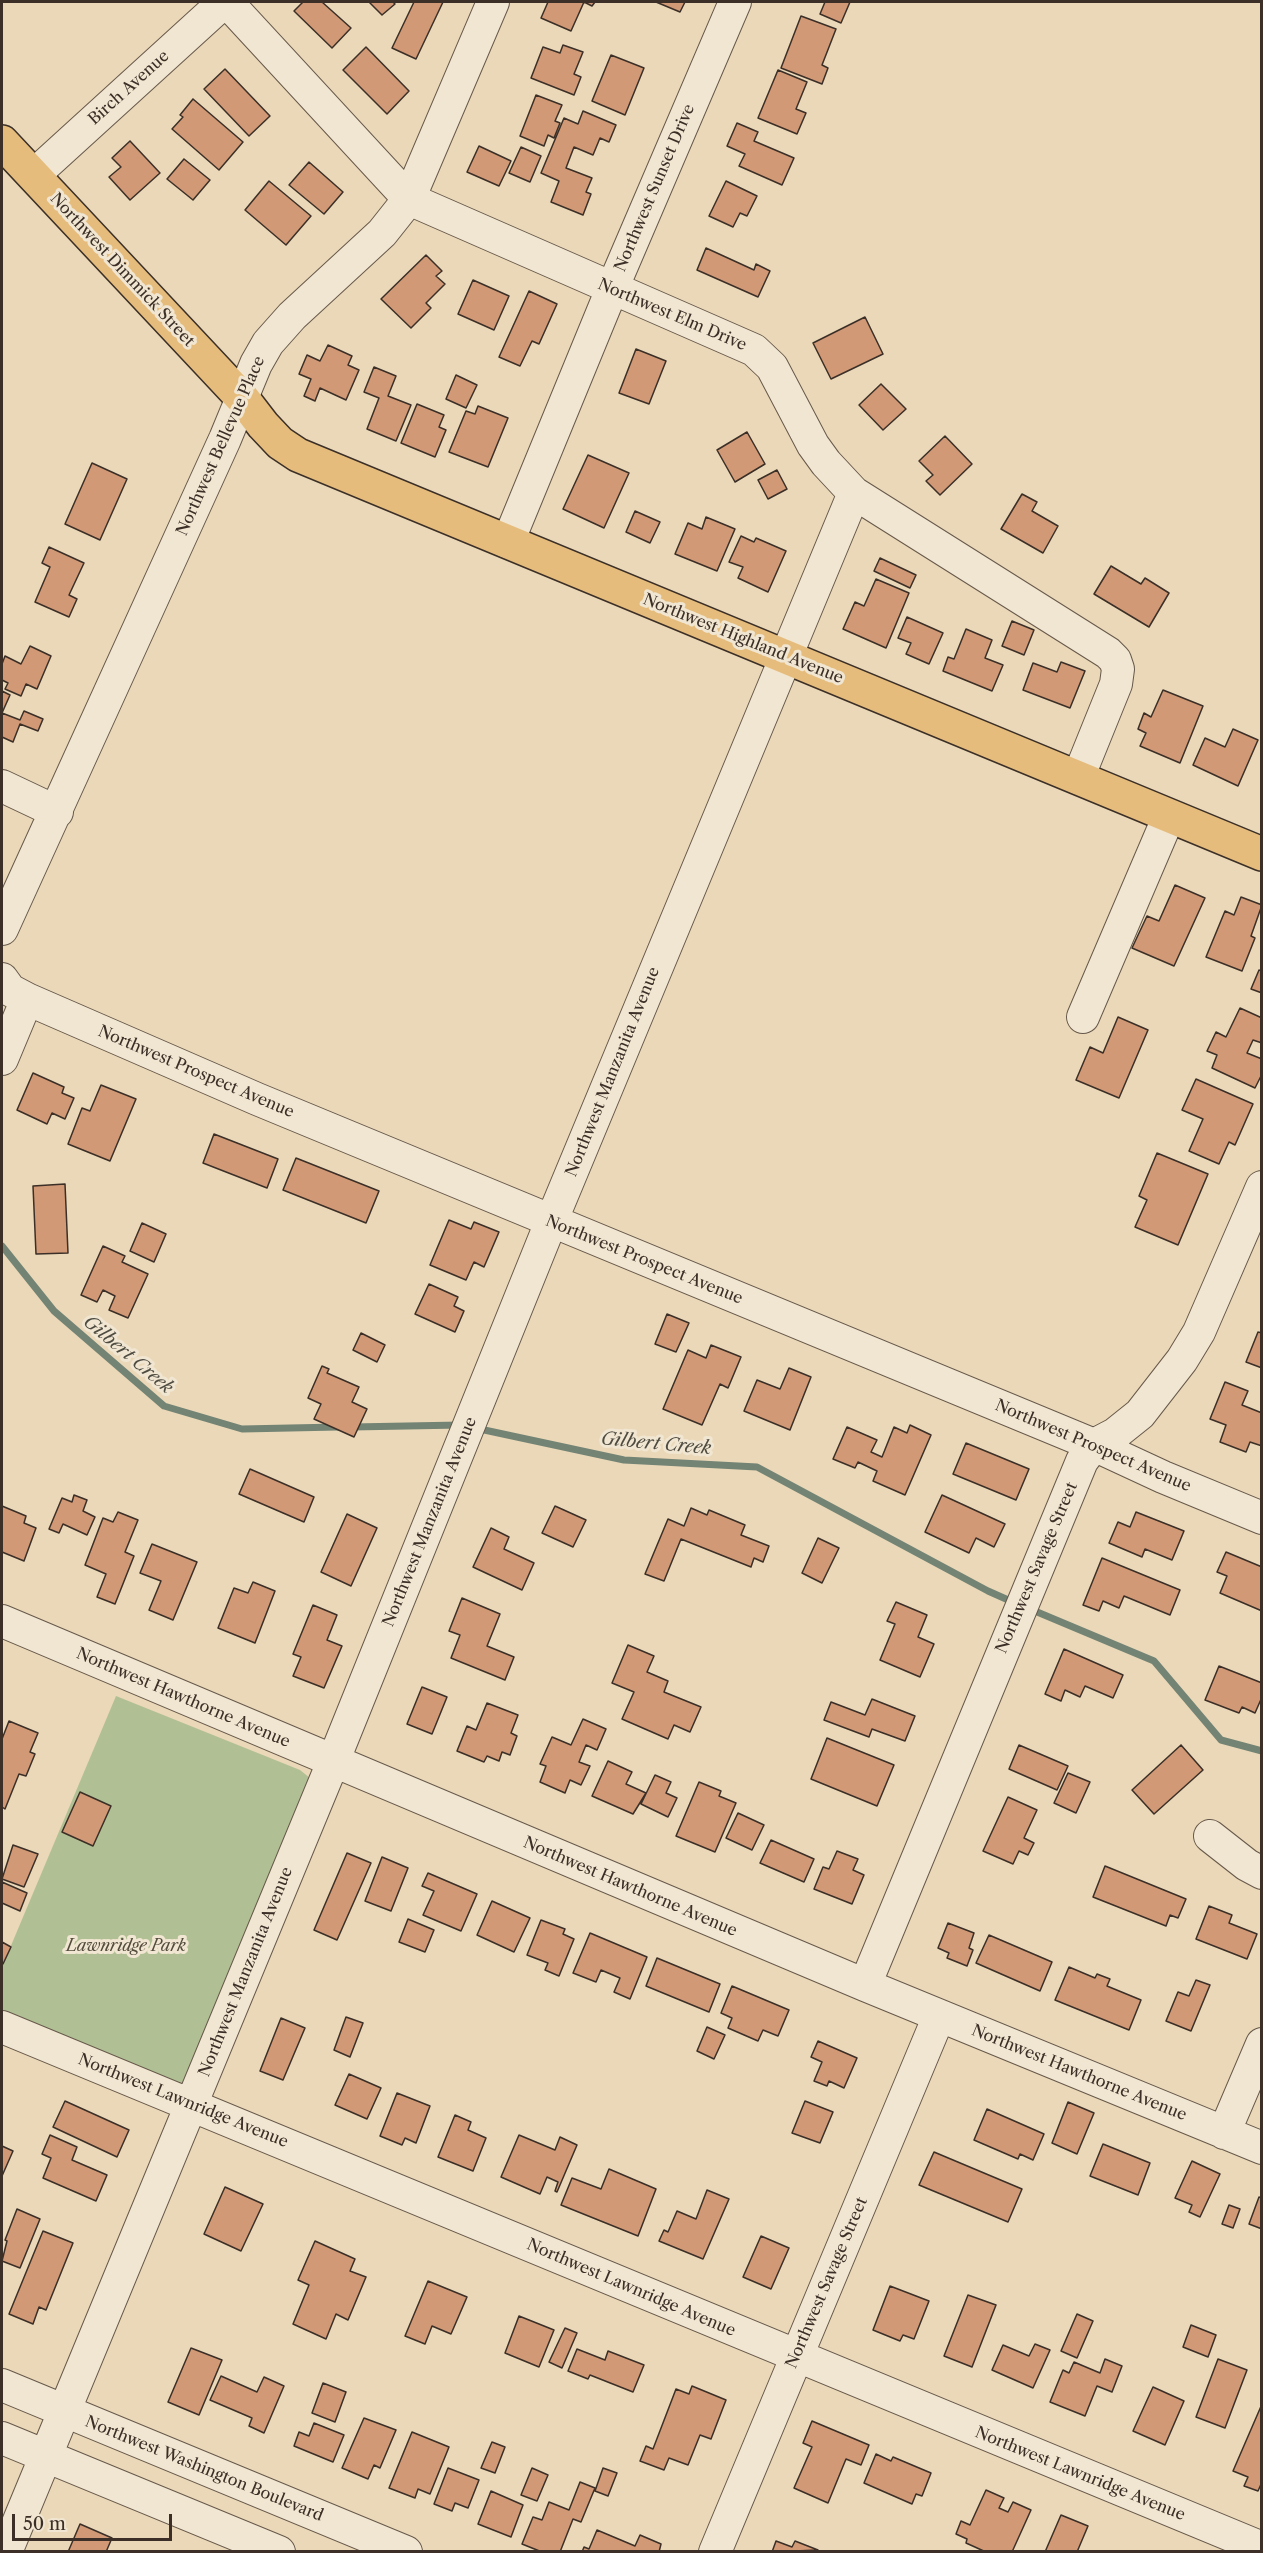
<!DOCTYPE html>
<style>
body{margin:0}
#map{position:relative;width:1263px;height:2553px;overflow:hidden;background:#ead8b8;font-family:"Libre Caslon Text",serif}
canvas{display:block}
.frame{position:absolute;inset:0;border:3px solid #3b2f27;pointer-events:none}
.scale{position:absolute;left:12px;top:2514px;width:160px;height:27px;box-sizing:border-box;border:3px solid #3b2f27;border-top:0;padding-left:8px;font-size:18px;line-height:21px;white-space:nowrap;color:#3b2f27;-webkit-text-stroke:4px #f1e6d1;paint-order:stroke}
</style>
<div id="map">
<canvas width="1263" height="2553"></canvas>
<div class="frame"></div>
<div class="scale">50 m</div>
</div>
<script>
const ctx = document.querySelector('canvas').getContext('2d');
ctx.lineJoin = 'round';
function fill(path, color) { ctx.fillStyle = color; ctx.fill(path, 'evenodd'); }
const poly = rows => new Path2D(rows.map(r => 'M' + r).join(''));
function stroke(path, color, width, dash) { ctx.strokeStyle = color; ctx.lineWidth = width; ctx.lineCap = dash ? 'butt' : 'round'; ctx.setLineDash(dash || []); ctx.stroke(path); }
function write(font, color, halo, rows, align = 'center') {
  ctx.font = font + ' "Libre Caslon Text",serif'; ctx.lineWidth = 6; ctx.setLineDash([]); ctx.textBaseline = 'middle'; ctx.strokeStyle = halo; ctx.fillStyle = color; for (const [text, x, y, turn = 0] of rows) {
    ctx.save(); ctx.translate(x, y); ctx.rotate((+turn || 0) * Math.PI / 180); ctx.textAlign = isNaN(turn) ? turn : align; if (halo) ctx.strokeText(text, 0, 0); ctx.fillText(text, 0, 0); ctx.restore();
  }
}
fill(poly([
 [116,1696,300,1770,310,1778,183,2087,2,2016,2,1967]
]), '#b1c094');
stroke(poly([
 [2,1246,54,1311,164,1406,242,1429,338,1427],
 [352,1427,461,1425],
 [475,1428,624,1460,757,1467,988,1591,1015,1603],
 [1030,1609,1154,1661,1221,1740,1262,1751]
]), '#738374', 7);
const building = poly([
 [303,2,322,2,351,28,332,48,294,11,303,2],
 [369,2,393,2,395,4,382,15,369,2],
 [414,2,443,2,416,59,392,48,414,2],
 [548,2,595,2,592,6,584,2,571,31,541,18,548,2],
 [656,2,685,2,680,12,656,2],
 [825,2,850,2,841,23,820,14,825,2],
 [801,16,836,29,822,65,828,68,822,84,781,68,801,16],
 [563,45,583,52,574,74,581,77,574,95,531,78,543,47,560,53,563,45],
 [366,47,409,91,387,114,343,70,366,47],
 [611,55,644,68,625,115,592,101,611,55],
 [225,69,270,116,249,136,204,89,225,69],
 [778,70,807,82,796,109,806,113,797,134,758,118,778,70],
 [536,95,562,105,555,121,560,123,554,138,548,135,544,146,520,136,536,95],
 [193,99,243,142,219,170,172,129,183,117,180,115,193,99],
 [583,111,616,125,609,142,600,138,593,155,574,147,566,168,592,178,586,192,591,194,583,215,551,202,559,181,541,173,564,118,578,124,583,111],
 [737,123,758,132,754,141,794,158,782,185,739,166,745,154,727,146,737,123],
 [130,141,160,173,130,200,109,177,121,167,112,158,130,141],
 [479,146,511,161,499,186,467,172,479,146],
 [521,147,541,156,530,182,509,173,521,147],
 [184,159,210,180,193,200,167,179,184,159],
 [309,162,343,192,324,214,289,185,309,162],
 [269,181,311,216,286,245,245,210,269,181],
 [726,181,757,196,747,216,740,213,733,227,709,216,726,181],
 [706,248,754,270,756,264,770,271,758,297,697,270,706,248],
 [426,255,442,271,436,276,445,284,426,303,431,308,411,328,381,299,426,255],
 [473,280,509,296,494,330,458,314,473,280],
 [529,291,557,304,539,344,532,341,520,366,499,357,529,291],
 [865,317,883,354,831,379,813,343,865,317],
 [328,345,352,356,348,365,359,370,346,400,320,388,315,401,304,396,311,379,299,374,307,355,320,361,328,345],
 [636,349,666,361,649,404,619,393,636,349],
 [374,367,396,376,388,396,411,405,396,441,367,429,379,398,364,392,374,367],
 [456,375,477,385,466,408,446,399,456,375],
 [881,384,906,409,883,430,859,405,881,384],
 [417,404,444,415,439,427,446,430,435,457,401,443,417,404],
 [478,406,508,418,488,467,449,452,466,411,475,414,478,406],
 [747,432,765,464,735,482,717,450,747,432],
 [945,436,972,464,940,495,926,481,933,475,919,461,945,436],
 [588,455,629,473,604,528,563,509,588,455],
 [92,463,127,479,100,540,65,524,92,463],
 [777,470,787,489,768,499,758,480,777,470],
 [1022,494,1037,502,1032,511,1058,526,1043,553,1001,529,1022,494],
 [635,511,660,522,650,543,626,532,635,511],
 [706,517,735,529,717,571,675,554,688,523,702,529,706,517],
 [741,536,754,542,756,538,786,551,768,592,738,578,743,567,729,562,741,536],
 [49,547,84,563,69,595,77,599,69,617,35,602,50,567,42,563,49,547],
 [880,558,916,575,910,588,874,571,880,558],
 [1111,566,1141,584,1145,578,1169,593,1149,627,1094,594,1111,566],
 [876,579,909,593,886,648,843,629,855,602,864,606,876,579],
 [907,617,943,633,929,664,906,654,911,643,898,638,907,617],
 [1012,621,1034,630,1024,655,1002,646,1012,621],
 [966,629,992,640,985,658,1003,665,992,691,943,671,948,657,954,659,966,629],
 [30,646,51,656,37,689,26,684,21,696,5,689,8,683,2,680,2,664,5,656,21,664,30,646],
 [1061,662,1085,671,1070,708,1023,690,1033,663,1057,672,1061,662],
 [1163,690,1203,706,1180,763,1140,746,1146,733,1138,729,1144,713,1151,717,1163,690],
 [2,691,10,695,2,713,20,720,24,711,43,719,38,731,20,724,13,742,2,737,2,691],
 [1233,729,1258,740,1238,786,1193,765,1205,738,1225,747,1233,729],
 [1175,885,1205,898,1174,966,1132,948,1147,916,1159,921,1175,885],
 [1241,897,1262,905,1251,936,1255,938,1242,971,1206,957,1225,911,1234,915,1241,897],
 [1259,970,1262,971,1262,993,1251,989,1259,970],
 [1240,1008,1262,1018,1262,1043,1253,1040,1247,1053,1262,1059,1262,1074,1255,1088,1212,1068,1217,1055,1207,1051,1216,1032,1226,1037,1240,1008],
 [1118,1017,1148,1030,1119,1098,1076,1080,1090,1047,1103,1053,1118,1017],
 [33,1073,64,1087,62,1093,74,1098,65,1119,52,1113,47,1124,17,1110,33,1073],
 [1196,1079,1253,1104,1235,1145,1229,1142,1219,1164,1189,1151,1203,1119,1182,1110,1196,1079],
 [101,1085,136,1099,110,1161,68,1144,82,1108,90,1111,101,1085],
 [214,1134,278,1159,267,1188,203,1163,214,1134],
 [1157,1153,1208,1174,1178,1245,1135,1227,1147,1200,1139,1196,1157,1153],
 [296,1158,379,1191,366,1223,283,1190,296,1158],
 [65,1184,68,1253,36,1254,33,1186,65,1184],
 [449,1220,471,1229,474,1222,499,1232,484,1267,474,1262,466,1280,430,1265,449,1220],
 [142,1223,166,1234,154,1262,130,1251,142,1223],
 [103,1246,125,1256,122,1262,148,1274,128,1318,109,1310,115,1296,103,1290,97,1302,81,1295,103,1246],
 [429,1284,458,1297,454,1306,464,1311,455,1332,415,1314,429,1284],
 [667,1314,689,1323,676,1352,655,1344,667,1314],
 [1258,1332,1262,1333,1262,1368,1246,1362,1258,1332],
 [361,1333,385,1345,377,1362,353,1350,361,1333],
 [711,1345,741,1357,728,1388,720,1384,702,1425,663,1409,688,1350,706,1358,711,1345],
 [322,1366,329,1369,327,1373,359,1387,352,1402,367,1409,354,1437,314,1419,321,1404,308,1398,322,1366],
 [789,1368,811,1377,790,1430,744,1411,757,1380,780,1389,789,1368],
 [1225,1382,1248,1391,1242,1405,1262,1413,1262,1446,1250,1442,1246,1452,1220,1442,1226,1425,1210,1419,1225,1382],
 [910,1425,931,1435,905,1495,873,1481,877,1471,858,1462,855,1468,833,1459,847,1427,877,1440,871,1452,882,1457,894,1427,907,1433,910,1425],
 [966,1443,1029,1469,1016,1500,953,1474,966,1443],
 [250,1469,314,1497,304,1522,239,1494,250,1469],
 [74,1495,87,1500,83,1511,95,1517,87,1535,63,1524,59,1533,49,1529,62,1498,72,1502,74,1495],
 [942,1495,1005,1524,994,1547,976,1538,969,1553,925,1532,942,1495],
 [2,1506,26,1516,24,1523,36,1528,24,1561,2,1552,2,1506],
 [555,1506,586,1520,573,1547,542,1533,555,1506],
 [691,1508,707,1515,709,1510,745,1525,741,1535,769,1546,763,1562,754,1558,751,1567,681,1539,664,1581,645,1574,668,1519,684,1526,691,1508],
 [118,1512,138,1520,125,1552,134,1556,115,1604,97,1597,106,1574,85,1565,103,1518,113,1522,118,1512],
 [1136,1512,1184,1531,1172,1560,1145,1549,1142,1557,1109,1543,1118,1522,1130,1527,1136,1512],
 [347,1514,377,1528,351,1586,321,1572,347,1514],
 [491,1528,509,1537,504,1549,534,1563,522,1590,473,1567,491,1528],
 [818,1538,839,1548,822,1583,802,1573,818,1538],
 [152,1544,197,1562,173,1620,149,1610,161,1581,140,1573,152,1544],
 [1226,1552,1262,1567,1262,1611,1220,1593,1227,1576,1217,1572,1226,1552],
 [1102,1558,1180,1590,1170,1615,1124,1596,1119,1608,1103,1601,1099,1611,1083,1605,1102,1558],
 [253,1582,275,1591,255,1643,218,1628,234,1588,248,1593,253,1582],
 [462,1598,500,1614,487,1646,514,1657,505,1680,451,1658,460,1635,449,1631,462,1598],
 [896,1602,927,1615,918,1637,934,1644,920,1677,880,1660,895,1624,887,1621,896,1602],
 [313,1605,337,1615,327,1640,342,1646,324,1688,293,1676,301,1657,293,1654,313,1605],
 [628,1645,654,1656,647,1672,668,1681,664,1692,701,1707,690,1732,674,1725,668,1739,622,1719,634,1692,612,1683,628,1645],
 [1064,1649,1123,1675,1113,1698,1085,1686,1080,1697,1065,1690,1061,1701,1045,1694,1064,1649],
 [1219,1666,1262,1683,1262,1697,1255,1713,1242,1707,1239,1713,1205,1700,1219,1666],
 [422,1687,447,1697,432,1734,407,1724,422,1687],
 [872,1699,915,1716,905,1741,872,1729,869,1737,824,1720,831,1702,865,1715,872,1699],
 [487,1703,518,1715,511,1733,517,1736,510,1755,502,1752,499,1761,487,1756,484,1762,457,1751,467,1726,476,1730,487,1703],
 [583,1719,606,1729,597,1750,586,1745,579,1762,590,1766,581,1785,570,1780,565,1793,540,1782,546,1766,540,1764,552,1737,571,1745,583,1719],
 [9,1721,38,1733,30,1752,35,1754,26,1776,19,1774,5,1809,2,1807,2,1739,9,1721],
 [827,1738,894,1765,877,1806,811,1779,827,1738],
 [1019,1745,1068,1766,1057,1790,1009,1769,1019,1745],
 [1181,1745,1203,1770,1154,1814,1132,1790,1181,1745],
 [608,1761,632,1772,626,1784,646,1793,633,1814,592,1796,608,1761],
 [1068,1773,1090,1782,1076,1813,1054,1803,1068,1773],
 [655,1775,671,1782,666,1793,677,1798,668,1817,641,1804,655,1775],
 [699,1782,721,1791,719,1796,736,1803,715,1852,676,1836,699,1782],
 [80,1792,111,1806,93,1846,62,1832,80,1792],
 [1008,1797,1037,1810,1024,1838,1034,1843,1028,1855,1019,1851,1013,1864,983,1851,1008,1797],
 [738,1813,764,1825,752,1850,726,1838,738,1813],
 [771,1840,814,1859,804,1882,760,1863,771,1840],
 [13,1845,38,1854,24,1887,2,1879,13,1845],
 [837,1851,858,1859,853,1870,864,1875,852,1904,814,1889,823,1867,829,1869,837,1851],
 [347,1853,371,1863,337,1940,314,1930,347,1853],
 [382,1857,408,1868,391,1911,365,1901,382,1857],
 [1105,1866,1186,1899,1178,1918,1170,1915,1166,1926,1093,1897,1105,1866],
 [428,1873,477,1894,461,1931,423,1915,434,1891,422,1886,428,1873],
 [2,1882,27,1893,20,1911,2,1903,2,1882],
 [492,1901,530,1918,514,1952,477,1935,492,1901],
 [1209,1906,1232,1915,1229,1923,1257,1934,1247,1959,1196,1939,1209,1906],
 [408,1919,434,1930,425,1952,399,1942,408,1919],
 [541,1920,565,1929,563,1934,574,1939,559,1976,545,1970,548,1963,527,1955,541,1920],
 [948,1923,974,1933,969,1948,973,1950,967,1966,947,1958,949,1953,938,1948,948,1923],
 [590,1933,647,1957,630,1999,614,1992,620,1978,601,1970,596,1982,573,1973,590,1933],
 [989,1935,1052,1962,1040,1991,976,1963,989,1935],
 [2,1942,11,1947,3,1964,2,1963,2,1942],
 [657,1958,720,1984,709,2012,646,1986,657,1958],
 [1069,1967,1095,1978,1097,1974,1110,1979,1107,1986,1141,2000,1129,2030,1055,2000,1069,1967],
 [1196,1980,1210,1985,1191,2031,1166,2021,1178,1992,1189,1996,1196,1980],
 [732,1986,789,2010,778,2036,763,2030,758,2041,728,2028,732,2018,721,2013,732,1986],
 [346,2017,363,2023,350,2057,334,2050,346,2017],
 [281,2018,305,2028,283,2080,260,2071,281,2018],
 [707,2027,725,2035,714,2059,697,2051,707,2027],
 [818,2041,857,2058,844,2088,829,2081,827,2086,814,2081,822,2062,811,2057,818,2041],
 [349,2074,381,2088,367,2119,335,2105,349,2074],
 [397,2093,430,2106,416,2143,405,2138,402,2145,380,2136,397,2093],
 [65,2101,129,2130,117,2157,53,2127,65,2101],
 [805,2101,833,2112,820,2143,792,2133,805,2101],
 [1068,2102,1094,2113,1077,2154,1052,2143,1068,2102],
 [987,2109,1044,2134,1033,2160,1020,2154,1018,2159,974,2140,987,2109],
 [455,2115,471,2122,468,2130,486,2138,473,2171,438,2157,455,2115],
 [50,2135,77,2147,72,2160,107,2175,96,2201,43,2178,51,2158,42,2154,50,2135],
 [519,2135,555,2150,560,2137,577,2145,557,2192,555,2191,558,2182,547,2177,540,2194,501,2177,519,2135],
 [1103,2144,1150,2163,1138,2195,1090,2176,1103,2144],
 [2,2146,13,2151,2,2176,2,2146],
 [934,2152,1022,2189,1008,2222,919,2185,934,2152],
 [1192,2161,1220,2174,1200,2217,1189,2212,1192,2205,1175,2198,1192,2161],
 [609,2169,656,2189,638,2236,561,2205,572,2178,601,2189,609,2169],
 [225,2187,263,2204,241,2251,204,2234,225,2187],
 [707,2190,729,2199,703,2259,659,2241,664,2230,668,2232,677,2211,696,2219,707,2190],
 [1259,2197,1262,2198,1262,2229,1249,2224,1259,2197],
 [1229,2205,1240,2209,1233,2228,1222,2224,1229,2205],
 [17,2209,40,2219,20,2268,2,2261,7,2241,5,2240,17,2209],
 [43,2231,73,2243,46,2310,39,2307,33,2324,9,2314,43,2231],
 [761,2236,789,2248,771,2289,743,2277,761,2236],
 [315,2241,355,2259,350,2271,366,2277,348,2320,336,2314,326,2339,293,2324,309,2285,298,2280,315,2241],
 [428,2281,467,2297,451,2334,432,2326,425,2344,405,2336,428,2281],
 [890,2286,929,2301,914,2339,903,2335,900,2341,873,2330,890,2286],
 [968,2295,996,2305,972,2367,944,2356,968,2295],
 [1077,2314,1093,2321,1077,2358,1061,2351,1077,2314],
 [519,2316,554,2330,539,2367,505,2353,519,2316],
 [1191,2325,1216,2335,1208,2357,1183,2347,1191,2325],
 [565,2328,577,2333,562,2368,549,2362,565,2328],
 [1035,2344,1050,2350,1033,2388,992,2370,1003,2345,1029,2356,1035,2344],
 [191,2348,222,2360,199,2415,168,2402,191,2348],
 [577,2349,605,2360,608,2351,644,2365,633,2392,590,2375,588,2379,568,2371,577,2349],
 [1105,2359,1122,2366,1112,2392,1097,2386,1085,2416,1050,2402,1063,2370,1069,2373,1074,2362,1100,2373,1105,2359],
 [1218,2359,1247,2370,1225,2428,1196,2417,1218,2359],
 [221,2376,257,2392,264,2377,284,2386,264,2433,249,2426,252,2418,210,2400,221,2376],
 [323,2383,346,2392,335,2422,312,2413,323,2383],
 [692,2386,726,2400,711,2439,700,2435,688,2465,669,2458,664,2470,640,2461,646,2446,653,2449,676,2389,689,2394,692,2386],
 [1153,2387,1184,2401,1165,2445,1133,2431,1153,2387],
 [1262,2404,1262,2482,1258,2491,1244,2486,1248,2477,1233,2471,1262,2404],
 [364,2418,396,2430,380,2468,374,2465,368,2479,342,2468,364,2418],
 [812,2421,869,2445,861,2465,846,2459,828,2503,794,2488,812,2447,803,2443,812,2421],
 [314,2423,344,2435,333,2462,294,2446,299,2432,309,2436,314,2423],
 [412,2432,449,2447,430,2494,418,2489,415,2498,389,2488,412,2432],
 [492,2442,505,2447,495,2473,481,2468,492,2442],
 [876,2454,891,2461,893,2457,931,2473,922,2496,916,2494,912,2504,864,2483,876,2454],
 [448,2468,479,2480,468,2508,455,2503,452,2511,434,2504,448,2468],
 [532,2468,548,2475,537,2501,521,2495,532,2468],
 [603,2468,617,2473,608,2496,595,2491,603,2468],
 [580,2482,595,2488,581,2522,573,2519,560,2552,542,2552,522,2544,533,2517,542,2520,549,2502,569,2510,580,2482],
 [986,2490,1004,2498,999,2508,1008,2512,1013,2502,1031,2510,1012,2552,986,2552,966,2543,967,2539,956,2534,961,2521,970,2525,986,2490],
 [491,2491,523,2505,511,2537,478,2524,491,2491],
 [1061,2515,1088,2526,1077,2552,1045,2552,1061,2515],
 [80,2524,112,2538,106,2552,68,2552,80,2524],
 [597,2530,635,2546,640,2535,661,2544,659,2552,582,2552,584,2547,589,2549,597,2530],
 [776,2541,792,2547,795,2541,818,2550,772,2552,776,2541]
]);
fill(building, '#d19975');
stroke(building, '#3b2f27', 1.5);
const minor = poly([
 [227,2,409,199,754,350,772,367,813,445,826,463,854,493,1108,653,1115,660,1118,669,1116,684,1078,778],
 [34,175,224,2],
 [508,542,612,289,735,2],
 [2,786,57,812],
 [2,929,225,439,256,364,268,343,292,316,382,233,409,199,493,2],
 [2,979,10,990,27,999,257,1099,1094,1445,1163,1477,1262,1518],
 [1083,1017,1169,816],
 [2,1059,27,999],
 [2,1621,865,1985,1262,2148],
 [1210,1836,1247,1865,1262,1873],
 [865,1985,1082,1461,1094,1445,1115,1434,1140,1414,1182,1360,1199,1332,1262,1187],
 [2,2027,1262,2548],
 [1224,2133,1262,2044],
 [2,2385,406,2552],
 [2,2438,279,2552],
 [6,2552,333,1762,551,1222,854,493],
 [715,2552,939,2016]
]);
const major = poly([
 [2,142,243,399,263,425,280,443,298,455,1262,854]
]);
stroke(minor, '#67594b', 34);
stroke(major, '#3b2f27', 36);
stroke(minor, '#f1e6d1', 32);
stroke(major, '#e5bc7c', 33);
write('16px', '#3b2f27', '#f1e6d1', [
 ["Birch Avenue",129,88,-42],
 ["Northwest Sunset Drive",655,188,-67],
 ["Northwest Dimmick Street",122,270,47],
 ["Northwest Elm Drive",672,315,23],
 ["Northwest Bellevue Place",221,446,-66],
 ["Northwest Highland Avenue",743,639,22],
 ["Northwest Prospect Avenue",196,1072,23],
 ["Northwest Manzanita Avenue",613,1072,-68],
 ["Northwest Prospect Avenue",644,1260,22],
 ["Northwest Prospect Avenue",1093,1446,23],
 ["Northwest Manzanita Avenue",430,1522,-68],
 ["Northwest Savage Street",1037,1568,-67],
 ["Northwest Hawthorne Avenue",183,1698,23],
 ["Northwest Hawthorne Avenue",630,1887,23],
 ["Northwest Manzanita Avenue",246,1972,-68],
 ["Northwest Hawthorne Avenue",1079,2073,22],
 ["Northwest Lawnridge Avenue",183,2101,22],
 ["Northwest Savage Street",827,2283,-67],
 ["Northwest Lawnridge Avenue",631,2288,23],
 ["Northwest Washington Boulevard",204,2469,22],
 ["Northwest Lawnridge Avenue",1080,2474,22]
]);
write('italic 16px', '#534c3d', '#f1e6d1', [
 ["Lawnridge Park",126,1946]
]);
write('italic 18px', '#4e4b41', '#f1e6d1', [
 ["Gilbert Creek",128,1355,40],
 ["Gilbert Creek",656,1444,5]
]);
</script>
